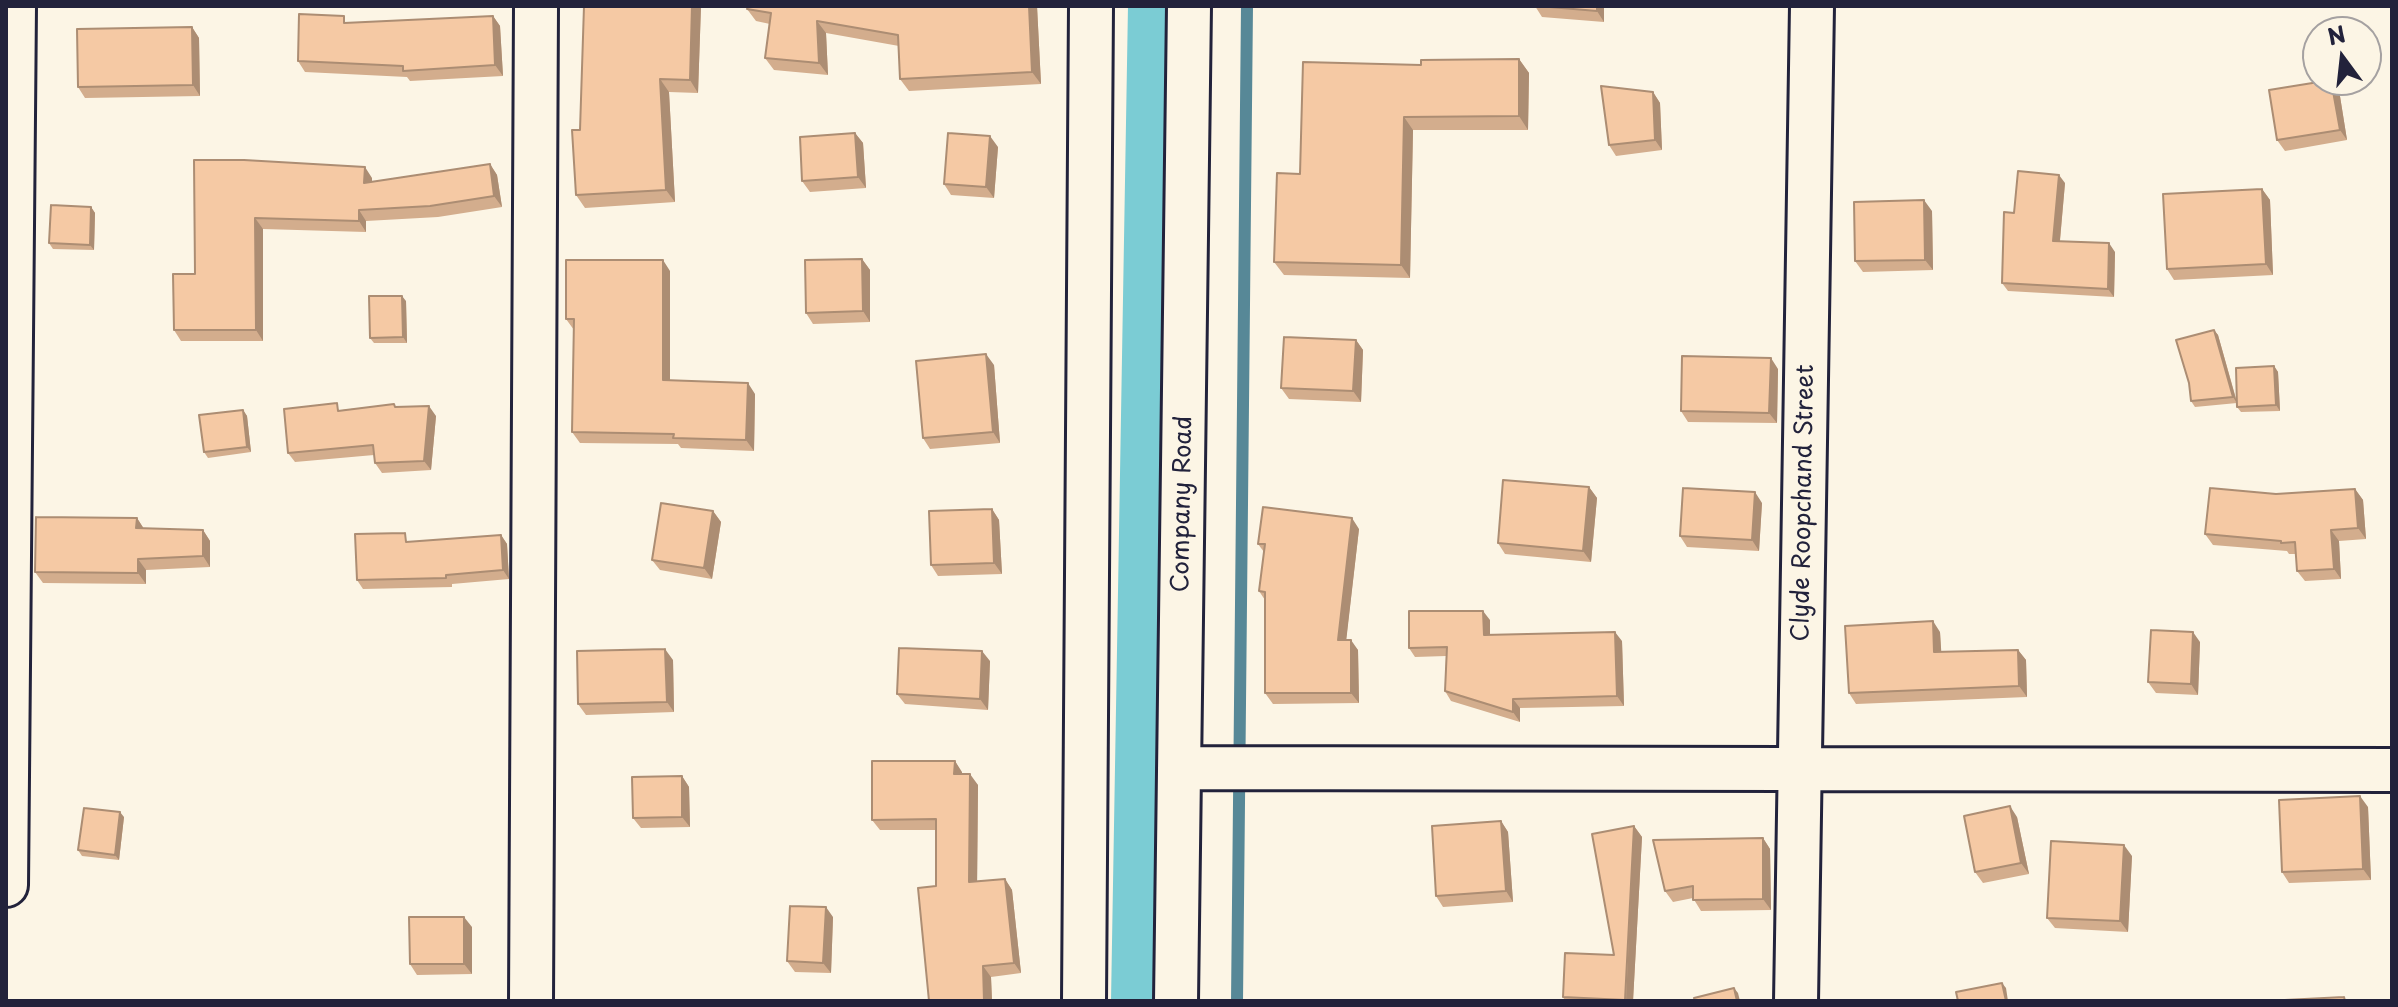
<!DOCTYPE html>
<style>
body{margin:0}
#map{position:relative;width:2398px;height:1007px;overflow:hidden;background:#fcf5e5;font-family:"Playpen Sans",sans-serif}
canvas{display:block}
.frame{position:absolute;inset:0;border:8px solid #22223b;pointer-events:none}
.north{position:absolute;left:2302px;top:16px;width:80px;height:80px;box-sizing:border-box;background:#fcf5e5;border:2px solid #a5a1a1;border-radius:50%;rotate:345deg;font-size:22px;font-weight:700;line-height:32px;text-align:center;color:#22223b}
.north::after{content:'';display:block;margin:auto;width:28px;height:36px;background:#22223b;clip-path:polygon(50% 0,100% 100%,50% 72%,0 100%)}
</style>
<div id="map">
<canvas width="2398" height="1007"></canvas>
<div class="frame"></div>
<div class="north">N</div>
</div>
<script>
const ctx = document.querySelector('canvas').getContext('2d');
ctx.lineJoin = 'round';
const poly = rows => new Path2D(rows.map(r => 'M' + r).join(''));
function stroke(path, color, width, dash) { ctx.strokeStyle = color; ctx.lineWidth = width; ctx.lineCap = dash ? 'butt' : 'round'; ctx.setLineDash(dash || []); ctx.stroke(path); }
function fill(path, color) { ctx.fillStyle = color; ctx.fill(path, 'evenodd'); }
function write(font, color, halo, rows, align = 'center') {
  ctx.font = font + ' "Playpen Sans",sans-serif'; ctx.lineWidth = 6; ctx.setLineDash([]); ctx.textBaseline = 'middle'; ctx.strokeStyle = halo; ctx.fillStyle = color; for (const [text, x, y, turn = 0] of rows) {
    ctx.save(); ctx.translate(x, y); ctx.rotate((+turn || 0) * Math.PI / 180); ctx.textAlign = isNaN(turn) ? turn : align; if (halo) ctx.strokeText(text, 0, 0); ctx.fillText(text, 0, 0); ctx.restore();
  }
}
stroke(poly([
 [1237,1001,1247,6]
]), '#578897', 12);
stroke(poly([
 [1133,1001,1150,6]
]), '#7bccd4', 44);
const minor = poly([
 [1179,768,2392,770],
 [6,885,14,6],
 [531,1001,536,6],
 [1084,1001,1091,6],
 [1176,1001,1189,6],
 [1796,1001,1812,6]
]);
stroke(minor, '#22223b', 48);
stroke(minor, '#fcf5e5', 42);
fill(poly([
 [701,6,698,93,669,92,675,202,585,208,576,195,580,130],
 [1037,6,1041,84,909,91,900,79,899,46,826,33,828,75,774,70,765,58,770,24,756,21,747,9],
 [1535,6,1604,6,1604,22,1542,17],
 [493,16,500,26,503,76,410,81,407,77,305,72,298,61,349,23],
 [192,27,199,38,200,96,85,98,78,87],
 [1519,59,1529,73,1528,130,1413,130,1410,278,1284,275,1274,262,1300,174,1421,65],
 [2339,90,2347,140,2285,151,2277,140],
 [1653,92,1660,103,1662,150,1616,156,1609,145],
 [855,133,863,143,866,188,810,192,802,181],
 [998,147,994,198,951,195,944,184],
 [194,160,372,178,372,182,490,164,497,175,502,207,438,217,366,221,366,232,263,229,263,341,181,341,174,330,195,274],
 [2065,183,2060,241,2115,252,2114,297,2008,291,2002,283,2014,213],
 [2262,189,2270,200,2273,275,2174,280,2167,269],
 [91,207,95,213,94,250,53,249,49,243],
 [1932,211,1933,270,1863,272,1855,261],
 [862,259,870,270,870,322,813,324,806,313],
 [670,271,670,380,755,394,754,451,681,448,678,444,580,443,572,432,574,330,566,319],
 [406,301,407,343,374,343,370,338],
 [2214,330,2218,335,2237,402,2274,366,2278,372,2280,411,2241,412,2237,407,2237,403,2195,407,2191,401],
 [1356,340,1363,350,1361,402,1289,399,1281,388],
 [994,365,1000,443,930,449,923,438],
 [1778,369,1777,423,1688,422,1681,411],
 [394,404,396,407,436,416,431,470,382,473,375,463,374,455,295,462,288,453,342,410],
 [243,410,247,416,251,452,208,458,204,452],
 [1589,487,1597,498,1591,562,1505,554,1498,543],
 [2355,489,2363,500,2366,539,2339,541,2341,579,2305,581,2297,571,2296,554,2289,554,2287,551,2213,545,2205,534,2276,494],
 [1762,503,1759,551,1687,547,1680,536],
 [992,509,999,520,1002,574,938,576,931,565],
 [713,511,721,522,712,579,660,570,652,560],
 [137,518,144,529,203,530,210,541,210,567,146,570,146,584,43,583,35,572],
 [1359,529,1346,640,1358,650,1359,703,1273,704,1265,693,1265,600,1259,591,1264,552,1258,544],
 [501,535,507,544,509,579,452,584,452,587,363,589,357,580,411,542],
 [1490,620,1490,635,1622,641,1624,706,1520,708,1520,722,1451,701,1445,691,1446,656,1415,657,1409,648],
 [1940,632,1941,652,2018,650,2026,660,2027,697,1856,704,1849,693],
 [2200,642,2198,695,2156,693,2148,682],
 [673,660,674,712,586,715,578,704],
 [990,661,988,710,905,704,897,694],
 [955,761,962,774,978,785,977,882,1005,879,1012,890,1021,973,991,977,992,1001,936,886,936,830,880,830,872,820],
 [682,776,689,787,690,827,641,828,633,818],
 [2368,807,2371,880,2289,883,2282,872],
 [124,817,119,860,82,856,78,850],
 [2017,817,2029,874,1983,883,1975,872],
 [1501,821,1508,832,1513,902,1443,907,1436,896],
 [1634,826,1642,837,1633,1001,1565,1001,1563,997,1614,955],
 [1763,838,1770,849,1771,910,1701,911,1693,898,1673,902,1665,891],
 [2132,856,2128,932,2055,928,2047,918],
 [833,917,831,973,795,972,787,961],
 [472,927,472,974,417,975,410,964]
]), '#d3ad8d');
fill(poly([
 [692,6,701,6,698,93,690,80],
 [1029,6,1037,6,1041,84,1032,72],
 [1597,6,1604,6,1604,22,1597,11],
 [493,16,500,26,503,76,495,65],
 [817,21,826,33,828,75,819,63],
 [192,27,199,38,200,96,193,85],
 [1519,59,1529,73,1528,130,1519,116],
 [660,79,669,92,675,202,666,190],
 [2331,80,2339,90,2347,140,2340,130],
 [1653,92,1660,103,1662,150,1655,140],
 [1404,117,1413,130,1410,278,1401,265],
 [855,133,863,143,866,188,858,177],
 [990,136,998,147,994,198,986,187],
 [490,164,497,175,502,207,494,196],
 [365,167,372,178,372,194,364,183],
 [2059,175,2065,183,2059,250,2053,241],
 [2262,189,2270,200,2273,275,2266,264],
 [1924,200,1932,211,1933,270,1925,260],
 [91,207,95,213,94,250,90,245],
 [359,210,366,221,366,232,359,221],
 [255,218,263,229,263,341,256,330],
 [2109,243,2115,252,2114,297,2108,289],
 [862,259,870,270,870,322,863,311],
 [663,260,670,271,670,391,663,380],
 [402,296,406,301,407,343,403,337],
 [2214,330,2218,335,2237,403,2233,397],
 [1356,340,1363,350,1361,402,1353,391],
 [986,354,994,365,1000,443,993,432],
 [1771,358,1778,369,1777,423,1769,413],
 [2274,366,2278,372,2280,411,2276,405],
 [748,383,755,394,754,451,746,440],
 [429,406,436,416,431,470,424,461],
 [243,410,247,416,251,452,247,447],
 [1589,487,1597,498,1591,562,1583,551],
 [2355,489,2363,500,2366,539,2358,528],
 [1755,492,1762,503,1759,551,1752,540],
 [992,509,999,520,1002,574,994,563],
 [713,511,721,522,712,579,704,568],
 [137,518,144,529,136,528],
 [1352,518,1359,529,1345,651,1338,640],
 [203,530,210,541,210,567,203,556],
 [2331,530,2339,541,2341,579,2334,569],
 [501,535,507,544,509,579,503,570],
 [138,559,146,570,146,584,138,573],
 [1483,611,1490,620,1490,645,1484,635],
 [1933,621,1940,632,1942,663,1934,652],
 [1615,632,1622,641,1624,706,1617,696],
 [2193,632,2200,642,2198,695,2191,684],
 [1351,640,1358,650,1359,703,1351,693],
 [665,649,673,660,674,712,667,702],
 [2018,650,2026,660,2027,697,2019,686],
 [982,651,990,661,988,710,980,699],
 [1513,699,1520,708,1520,722,1513,712],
 [955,761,962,772,962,785,954,774],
 [970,774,978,785,977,893,969,882],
 [682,776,689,787,690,827,682,817],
 [2360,796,2368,807,2371,880,2363,869],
 [2010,806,2017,817,2029,874,2021,863],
 [120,812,124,817,119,860,115,855],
 [1501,821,1508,832,1513,902,1506,891],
 [1634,826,1642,837,1633,1001,1626,1001],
 [1763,838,1770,849,1771,910,1763,899],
 [2124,845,2132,856,2128,932,2120,921],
 [1005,879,1012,890,1021,973,1014,963],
 [826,907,833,917,831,973,823,963],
 [464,917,472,927,472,974,464,964],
 [983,966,991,977,992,1001,984,1001],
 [2002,983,2006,988,2008,1001,2006,1001],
 [1734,988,1738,993,1740,1001,1737,1001]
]), '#ac8d73');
const building = poly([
 [584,6,692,6,690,80,660,79,666,190,576,195,572,130,580,130,584,6],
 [748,6,1029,6,1032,72,900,79,898,35,817,21,819,63,765,58,771,13,747,9,748,6],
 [1538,6,1597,6,1597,11,1538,6],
 [299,14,344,16,344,23,493,16,495,65,403,71,403,66,298,61,299,14],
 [192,27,193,85,78,87,77,29,192,27],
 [1519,59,1519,116,1404,117,1401,265,1274,262,1277,173,1300,174,1303,62,1421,65,1421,60,1519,59],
 [2331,80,2340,130,2277,140,2269,90,2331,80],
 [1601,86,1653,92,1655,140,1609,145,1601,86],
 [855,133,858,177,802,181,800,137,855,133],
 [948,133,990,136,986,187,944,184,948,133],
 [194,160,244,160,365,167,364,183,490,164,494,196,430,206,359,210,359,221,255,218,256,330,174,330,173,274,195,274,194,160],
 [2018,171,2059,175,2053,241,2109,243,2108,289,2002,283,2004,212,2014,213,2018,171],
 [2262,189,2266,264,2167,269,2163,194,2262,189],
 [1924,200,1925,260,1855,261,1854,202,1924,200],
 [51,205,91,207,90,245,49,243,51,205],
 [862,259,863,311,806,313,805,260,862,259],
 [566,260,663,260,663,380,748,383,746,440,673,438,674,434,572,432,574,319,566,319,566,260],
 [369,296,402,296,403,337,370,338,369,296],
 [2214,330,2233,397,2191,401,2189,383,2176,340,2214,330],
 [1284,337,1356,340,1353,391,1281,388,1284,337],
 [986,354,993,432,923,438,916,361,986,354],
 [1682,356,1771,358,1769,413,1681,411,1682,356],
 [2274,366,2276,405,2237,407,2236,368,2274,366],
 [337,403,338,411,394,404,395,407,429,406,424,461,375,463,373,445,288,453,284,409,337,403],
 [243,410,247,447,204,452,199,415,243,410],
 [1503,480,1589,487,1583,551,1498,543,1503,480],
 [1683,488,1755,492,1752,540,1680,536,1683,488],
 [2210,488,2276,494,2355,489,2358,528,2331,530,2334,569,2297,571,2295,542,2281,543,2281,541,2205,534,2210,488],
 [661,503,713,511,704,568,652,560,661,503],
 [1263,507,1352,518,1338,640,1351,640,1351,693,1265,693,1265,592,1259,591,1265,544,1258,544,1263,507],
 [992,509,994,563,931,565,929,511,992,509],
 [36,517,137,518,136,528,203,530,203,556,138,559,138,573,35,572,36,517],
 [405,533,406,542,501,535,503,570,446,575,446,578,357,580,355,534,405,533],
 [1409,611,1483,611,1484,635,1615,632,1617,696,1513,699,1513,712,1445,691,1447,647,1409,648,1409,611],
 [1933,621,1934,652,2018,650,2019,686,1849,693,1845,626,1933,621],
 [2151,630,2193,632,2191,684,2148,682,2151,630],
 [899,648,982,651,980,699,897,694,899,648],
 [665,649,667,702,578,704,577,651,665,649],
 [872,761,955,761,954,774,970,774,969,882,1005,879,1014,963,983,966,984,1001,929,1001,918,888,936,886,936,819,872,820,872,761],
 [682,776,682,817,633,818,632,777,682,776],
 [2360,796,2363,869,2282,872,2279,800,2360,796],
 [2010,806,2021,863,1975,872,1964,816,2010,806],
 [84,808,120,812,115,855,78,850,84,808],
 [1501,821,1506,891,1436,896,1432,826,1501,821],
 [1634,826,1625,1000,1563,997,1565,953,1614,955,1592,834,1634,826],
 [1763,838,1763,899,1693,900,1693,886,1665,891,1653,840,1763,838],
 [2051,841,2124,845,2120,921,2047,918,2051,841],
 [790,906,826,907,823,963,787,961,790,906],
 [409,917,464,917,464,964,410,964,409,917],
 [2002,983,2006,1001,1958,1001,1956,992,2002,983],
 [1734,988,1737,1001,1695,1001,1694,998,1734,988],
 [2344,997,2345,1001,2265,1001,2344,997]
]);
fill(building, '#f5c9a4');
stroke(building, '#ac8d73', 2);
write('24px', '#22223b', '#fcf5e5', [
 ["Clyde Roopchand Street",1804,503,-89],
 ["Company Road",1183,504,-89]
]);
</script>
